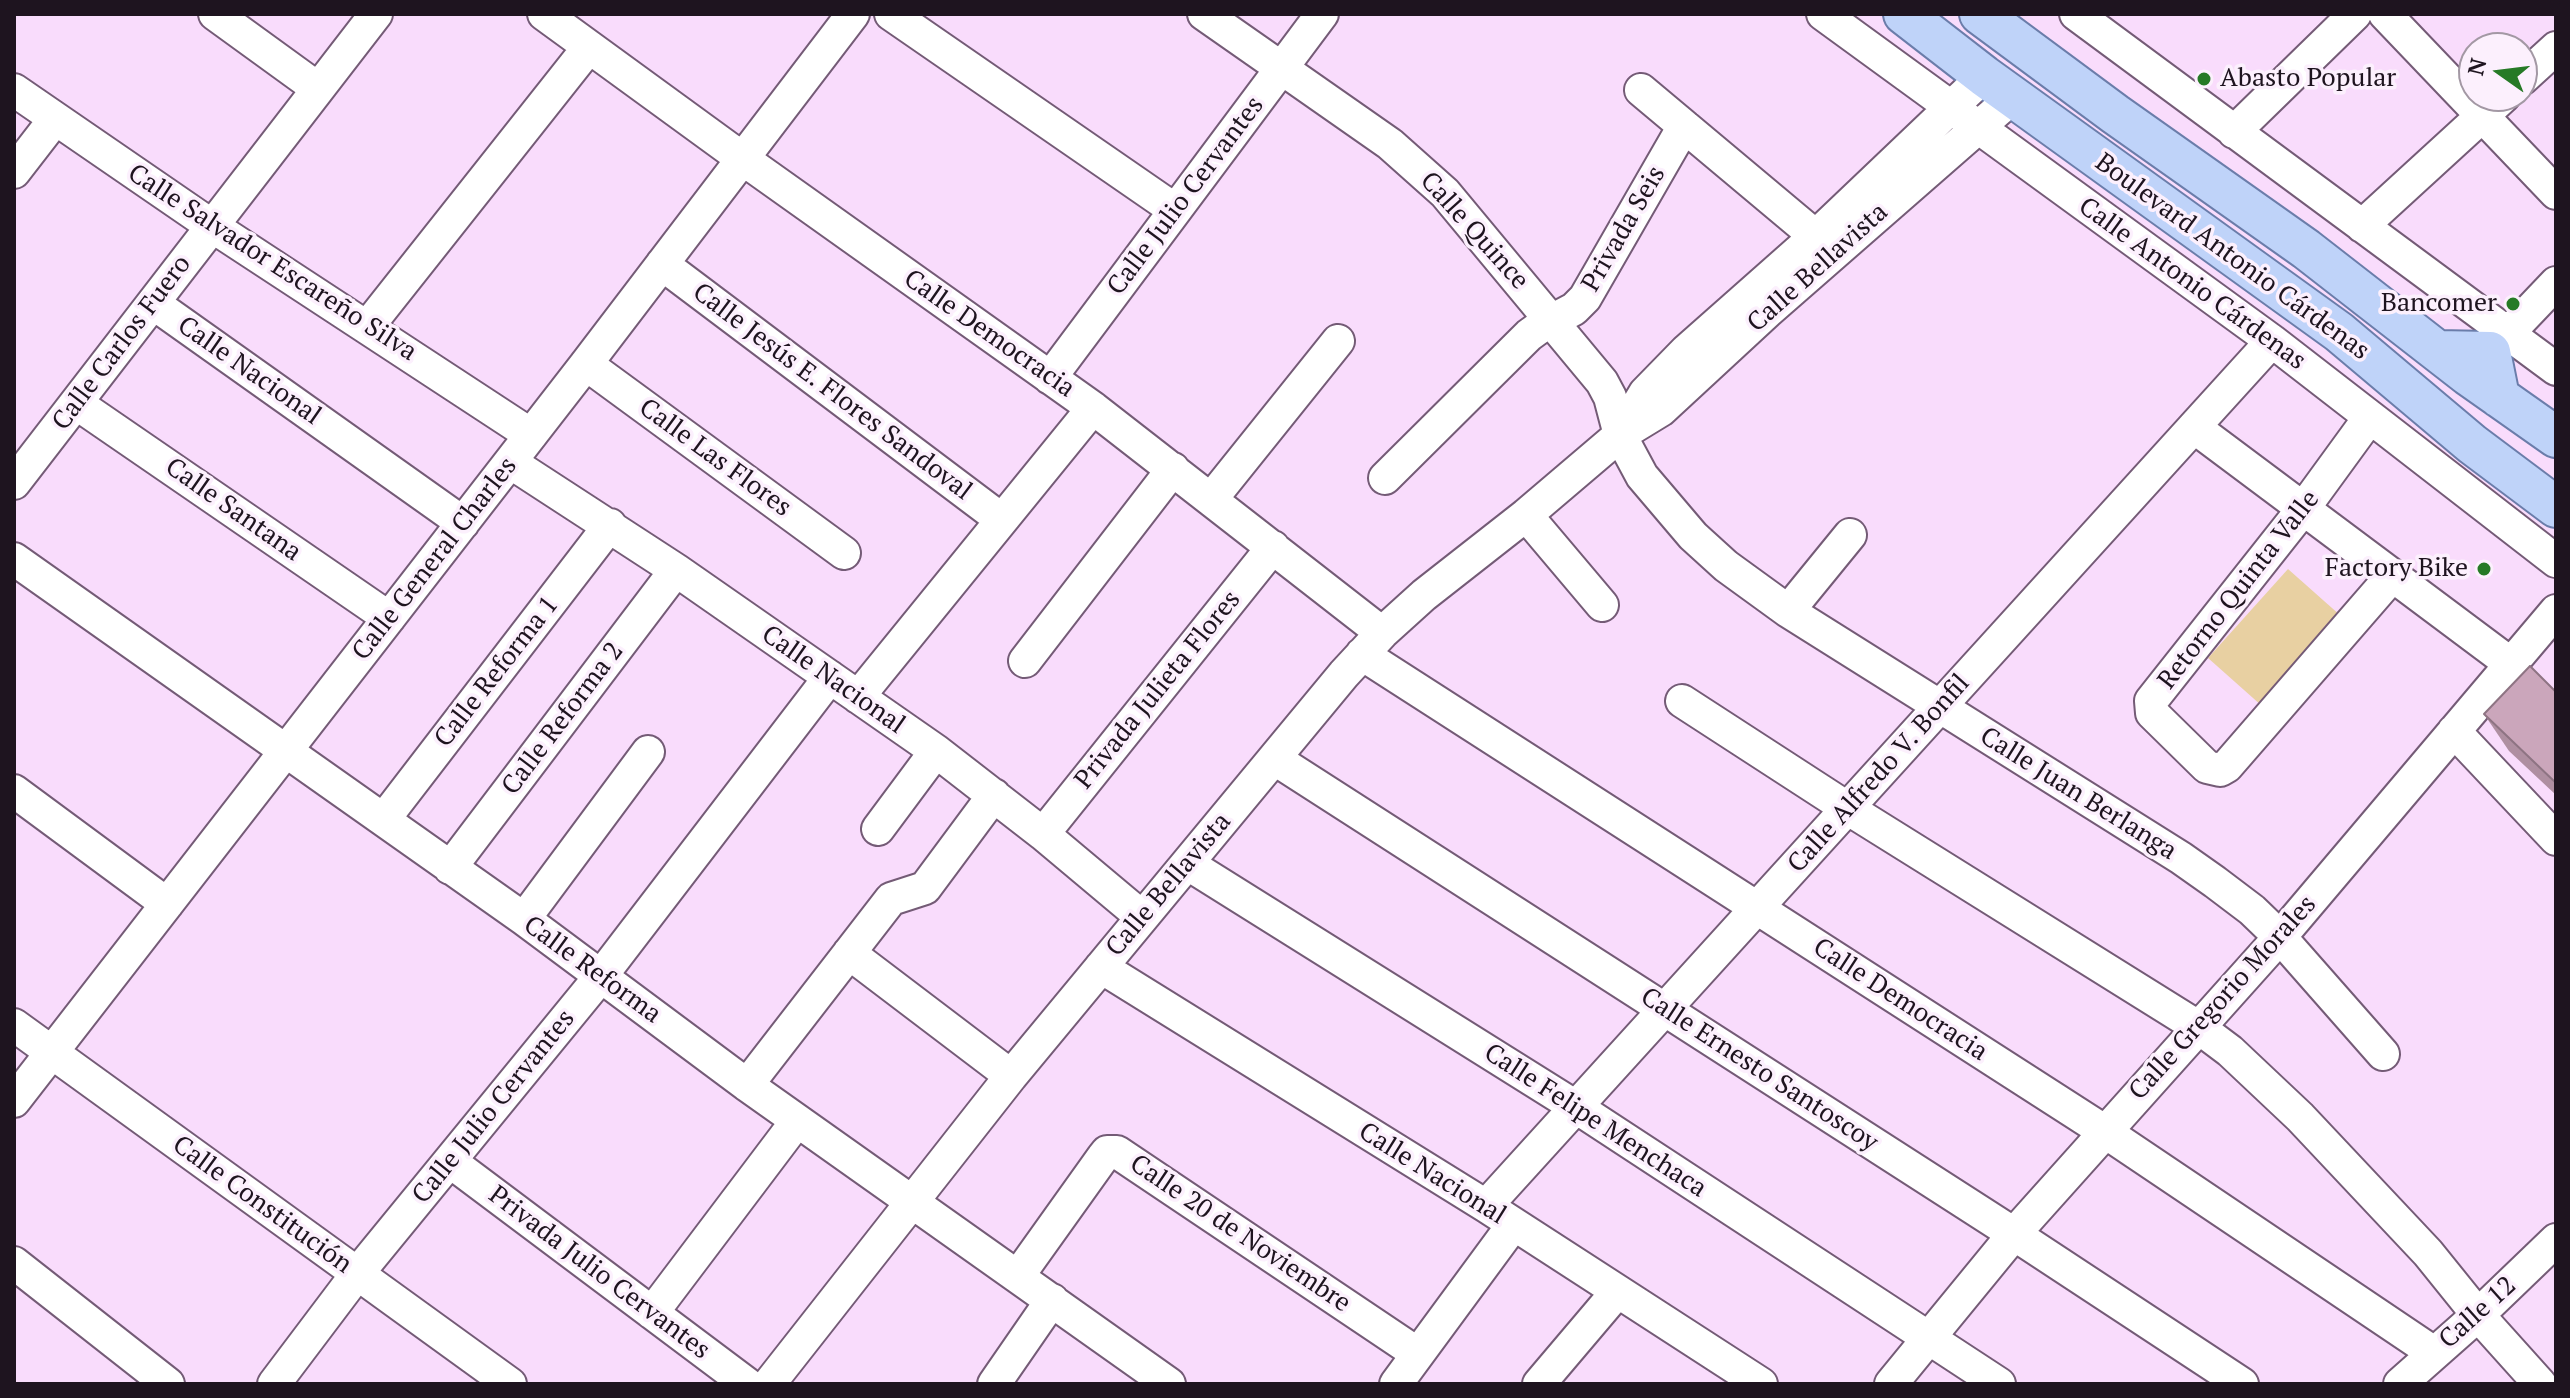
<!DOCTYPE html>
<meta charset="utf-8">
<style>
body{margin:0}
#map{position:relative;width:2570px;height:1398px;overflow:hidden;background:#f9dcfc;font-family:"PT Serif",serif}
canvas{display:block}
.frame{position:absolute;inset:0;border:16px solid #1e141f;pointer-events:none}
.north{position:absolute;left:2458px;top:32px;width:80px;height:80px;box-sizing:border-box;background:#fcf0fd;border:2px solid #a398a4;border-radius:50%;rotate:284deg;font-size:22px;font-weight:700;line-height:32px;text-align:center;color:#1e141f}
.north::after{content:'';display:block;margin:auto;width:28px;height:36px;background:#267a26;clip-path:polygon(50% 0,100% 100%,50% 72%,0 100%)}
</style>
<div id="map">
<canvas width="2570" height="1398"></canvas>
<div class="frame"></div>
<div class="north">N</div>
</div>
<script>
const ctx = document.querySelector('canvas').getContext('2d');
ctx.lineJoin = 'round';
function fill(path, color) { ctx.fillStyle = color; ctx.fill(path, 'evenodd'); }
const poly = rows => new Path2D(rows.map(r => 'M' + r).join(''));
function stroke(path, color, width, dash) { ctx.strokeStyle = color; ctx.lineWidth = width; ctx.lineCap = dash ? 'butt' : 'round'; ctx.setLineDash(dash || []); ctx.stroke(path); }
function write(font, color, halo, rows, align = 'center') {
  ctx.font = font + ' "PT Serif",serif'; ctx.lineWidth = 7; ctx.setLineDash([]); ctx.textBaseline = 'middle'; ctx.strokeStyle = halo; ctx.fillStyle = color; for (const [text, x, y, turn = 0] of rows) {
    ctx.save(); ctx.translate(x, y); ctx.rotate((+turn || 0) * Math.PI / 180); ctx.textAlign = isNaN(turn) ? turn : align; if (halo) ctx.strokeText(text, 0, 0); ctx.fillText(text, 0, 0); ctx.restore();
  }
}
fill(poly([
 [2288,569,2341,616,2262,706,2208,658]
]), '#e8d0a2');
const minor = poly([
 [215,14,317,88],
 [544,14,743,159,1093,408,1382,633],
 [891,14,1175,210],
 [1204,14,1390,144,1445,193,1602,382,1610,397,1620,435,1642,476,1693,536,1726,566,1788,611,2181,858,2215,882,2252,910,2280,937,2383,1054],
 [1823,14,2272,341,2556,561],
 [2076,14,2556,369],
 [2385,14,2556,193],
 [2522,79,2556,48],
 [14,90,212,226,531,435],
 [1641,90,1832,250],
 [2234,132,2355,14],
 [14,172,55,119],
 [2362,226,2504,96],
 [662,264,1002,520],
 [153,303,463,523],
 [368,326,589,47],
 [2495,347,2556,283],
 [586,364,844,553],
 [1050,378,1322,14],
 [76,403,389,618],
 [2370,417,2303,509,2151,701,2152,713,2207,767,2220,770,2227,766,2392,576],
 [2194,427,2511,664],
 [1624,428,1645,393,1686,351,1816,236,1984,76],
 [510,462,676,570,936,751,1043,834,1142,917],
 [1385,478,1529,335,1540,327,1574,309,1585,298,1684,126],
 [14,483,376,14],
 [1212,498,1338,341],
 [1526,515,1602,605],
 [14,559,524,919,747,1085,1169,1384],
 [1788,611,1850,535],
 [1362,654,2104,1131,2434,1353],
 [1025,661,1173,469],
 [858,697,1093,408],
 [1682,701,1847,808,2198,1027,2230,1051,2300,1117,2428,1253,2478,1315,2540,1384],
 [2454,731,2556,839],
 [1275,759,2014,1234,2242,1384],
 [14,791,167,904],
 [384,819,610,525],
 [878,829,936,751],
 [1043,834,1273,547],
 [1188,864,1576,1107,1999,1384],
 [450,868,676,570],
 [524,919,648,752],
 [849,953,1011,1076],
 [1101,967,1486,1206,1761,1384],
 [14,1025,510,1384],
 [747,1085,891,899,925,888,994,795],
 [14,1101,586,364,853,14],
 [451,1162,747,1384],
 [1486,1206,2272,341],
 [14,1263,168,1384],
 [1018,1276,1103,1157,1107,1152,1117,1152,1418,1354],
 [652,1313,797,1121],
 [274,1384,357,1274,601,976,830,677],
 [769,1384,1011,1076,1344,674,1382,633,1424,595,1526,515,1620,435,1661,410,1767,312,2013,97],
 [994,1384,1052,1300],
 [1396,1384,1513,1225],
 [1539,1384,1617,1292],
 [1891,1384,2014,1234,2280,937,2556,611],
 [2400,1384,2478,1315,2556,1240]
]);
const major = poly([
 [1904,14,1984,76,2339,332,2472,444,2556,507],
 [1980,14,2115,114,2306,249,2468,375,2556,437],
 [2438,351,2490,352,2499,397]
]);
stroke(minor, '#745b76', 36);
stroke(major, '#6b7daa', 44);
stroke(minor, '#fff', 32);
stroke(major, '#bfd3f9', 40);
fill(poly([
 [2556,692,2556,795,2509,751,2484,714]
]), '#af8fa1');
const building = poly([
 [2530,666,2556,692,2556,783,2484,714,2530,666]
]);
fill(building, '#cba6bb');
stroke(building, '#8e7483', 2);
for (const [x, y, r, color] of [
 [2204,79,8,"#267a26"],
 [2513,304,8,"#267a26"],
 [2484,569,8,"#267a26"]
]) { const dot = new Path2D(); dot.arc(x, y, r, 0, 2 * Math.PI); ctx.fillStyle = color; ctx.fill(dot); stroke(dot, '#fcf0fd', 3); }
write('26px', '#1e141f', '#fcf0fd', [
 ["Abasto Popular",2220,79,"left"],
 ["Bancomer",2497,304],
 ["Factory Bike",2468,569]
], 'right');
write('26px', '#1e141f', '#fcf0fd', [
 ["Calle Julio Cervantes",1186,196,-53],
 ["Privada Seis",1624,229,-60],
 ["Calle Quince",1474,231,48],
 ["Boulevard Antonio Cárdenas",2232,257,36],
 ["Calle Salvador Escareño Silva",272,263,33],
 ["Calle Bellavista",1818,268,-42],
 ["Calle Antonio Cárdenas",2192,284,36],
 ["Calle Democracia",989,334,35],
 ["Calle Carlos Fuero",122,343,-53],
 ["Calle Nacional",249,371,35],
 ["Calle Jesús E. Flores Sandoval",832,392,37],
 ["Calle Las Flores",715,458,36],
 ["Calle Santana",233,510,35],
 ["Calle General Charles",435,559,-52],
 ["Retorno Quinta Valle",2239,590,-52],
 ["Calle Reforma 1",497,672,-52],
 ["Calle Nacional",833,680,35],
 ["Privada Julieta Flores",1158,690,-51],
 ["Calle Reforma 2",563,719,-53],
 ["Calle Alfredo V. Bonfil",1879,774,-48],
 ["Calle Juan Berlanga",2078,794,32],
 ["Calle Bellavista",1169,885,-50],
 ["Calle Reforma",592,970,36],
 ["Calle Gregorio Morales",2223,998,-48],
 ["Calle Democracia",1900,1000,33],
 ["Calle Ernesto Santoscoy",1759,1070,33],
 ["Calle Julio Cervantes",494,1107,-51],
 ["Calle Felipe Menchaca",1595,1121,33],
 ["Calle Nacional",1432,1174,32],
 ["Calle Constitución",262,1205,36],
 ["Calle 20 de Noviembre",1240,1234,34],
 ["Privada Julio Cervantes",599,1273,37],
 ["Calle 12",2478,1313,-42]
]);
</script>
